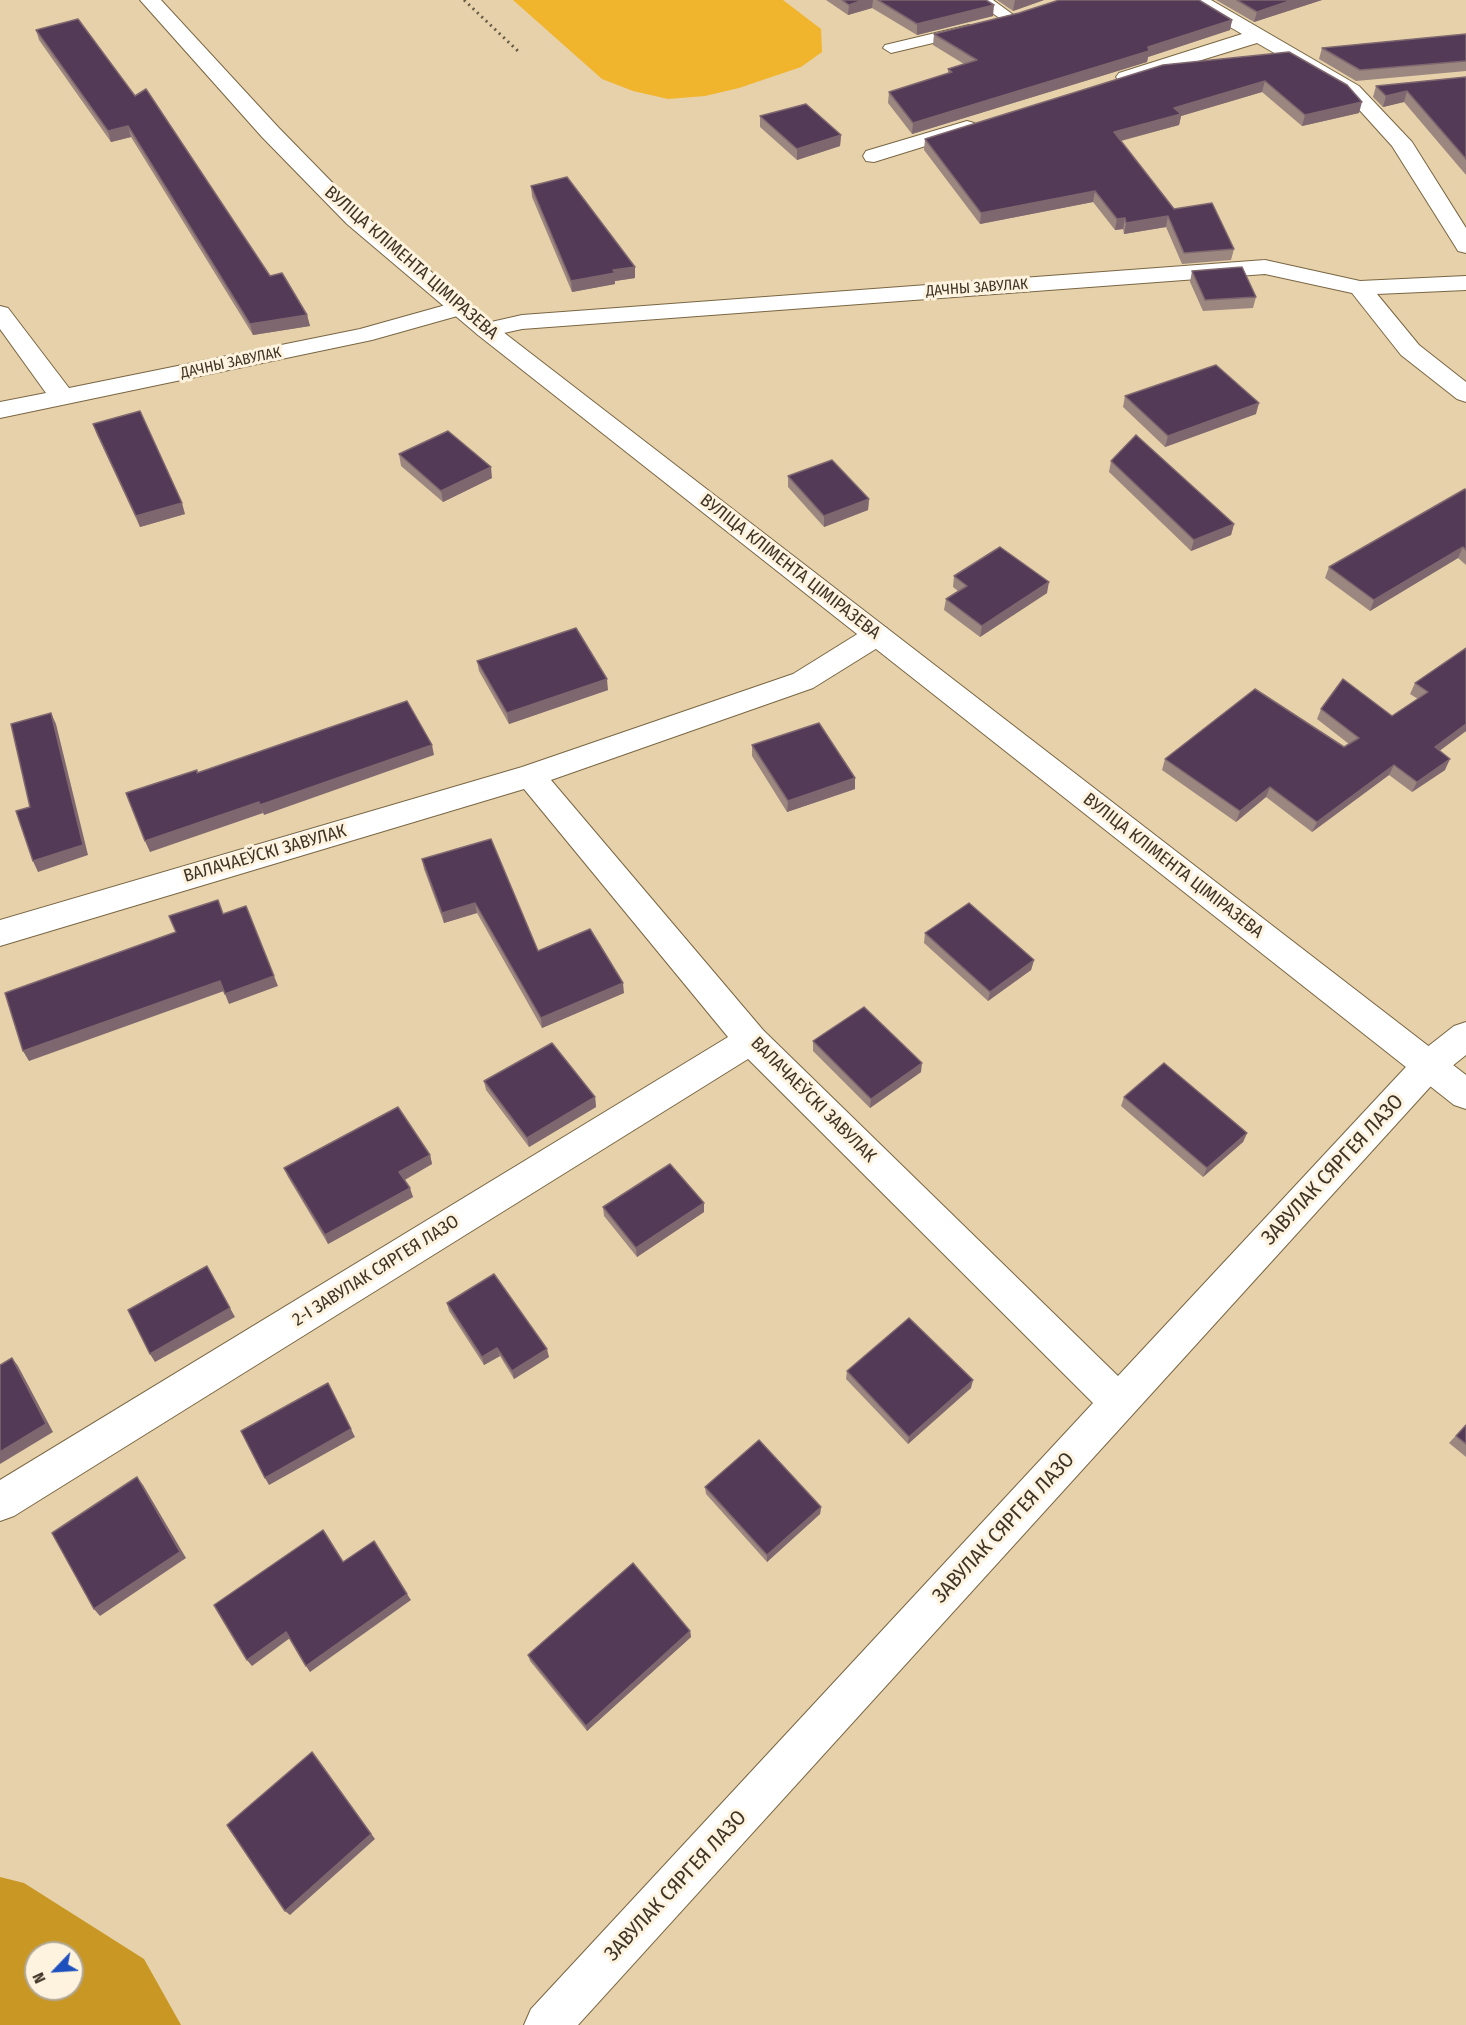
<!DOCTYPE html>
<meta charset="utf-8">
<style>
body{margin:0}
#map{position:relative;width:1466px;height:2025px;overflow:hidden;background:#e6d1aa;font-family:"Fira Sans Condensed",sans-serif}
canvas{display:block}
.north{position:absolute;left:24px;top:1941px;width:60px;height:60px;box-sizing:border-box;background:#fef3df;border:2px solid #b1a795;border-radius:50%;rotate:245deg;font-size:16px;font-weight:700;line-height:24px;text-align:center;color:#3e3526}
.north::after{content:'';display:block;margin:auto;width:21px;height:27px;background:#1e50bd;clip-path:polygon(50% 0,100% 100%,50% 72%,0 100%)}
</style>
<div id="map">
<canvas width="1466" height="2025"></canvas>
<div class="north">N</div>
</div>
<script>
const ctx = document.querySelector('canvas').getContext('2d');
ctx.lineJoin = 'round';
function fill(path, color) { ctx.fillStyle = color; ctx.fill(path, 'evenodd'); }
const poly = rows => new Path2D(rows.map(r => 'M' + r).join(''));
function stroke(path, color, width, dash) { ctx.strokeStyle = color; ctx.lineWidth = width; ctx.lineCap = dash ? 'butt' : 'round'; ctx.setLineDash(dash || []); ctx.stroke(path); }
function write(font, color, halo, rows, align = 'center') {
  ctx.font = font + ' "Fira Sans Condensed",sans-serif'; ctx.lineWidth = 6; ctx.setLineDash([]); ctx.textBaseline = 'middle'; ctx.strokeStyle = halo; ctx.fillStyle = color; for (const [text, x, y, turn = 0] of rows) {
    ctx.save(); ctx.translate(x, y); ctx.rotate((+turn || 0) * Math.PI / 180); ctx.textAlign = isNaN(turn) ? turn : align; if (halo) ctx.strokeText(text, 0, 0); ctx.fillText(text, 0, 0); ctx.restore();
  }
}
fill(poly([
 [513,0,783,0,821,29,822,52,801,67,739,88,705,96,668,99,633,91,602,79]
]), '#f0b52d');
fill(poly([
 [0,1877,24,1883,144,1959,181,2025,0,2025],
 [36,1953,72,1953,72,1989,36,1989]
]), '#c99724');
const lane = poly([
 [974,0,993,0,1019,19,1017,22,1005,22,974,0],
 [969,25,977,30,975,33,891,53,883,48,885,45,969,25]
]);
const street = poly([
 [1187,0,1211,0,1359,86,1412,142,1466,228,1466,253,1458,251,1455,246,1392,146,1345,94,1257,43,1133,81,1126,83,1119,81,1116,77,1119,73,1242,34,1190,4,1187,0],
 [967,121,974,123,978,127,974,131,874,162,866,161,863,156,866,151,967,121],
 [1265,260,1360,281,1466,276,1466,290,1377,294,1419,345,1466,382,1466,402,1457,399,1401,355,1352,293,1265,274,522,329,486,337,478,335,474,330,478,325,522,315,1265,260],
 [460,301,468,303,472,308,468,313,372,340,0,418,0,402,46,393,0,329,0,306,8,308,69,388,360,329,460,301],
 [877,625,887,628,891,635,887,642,813,688,551,780,763,1030,1118,1376,1417,1055,1454,1026,1466,1022,1466,1055,1441,1075,578,2025,524,2025,531,2009,1093,1403,748,1059,14,1516,0,1521,0,1480,728,1037,524,789,0,946,0,920,522,767,793,674,867,628,877,625]
]);
const primary = poly([
 [140,0,161,0,278,127,363,214,494,325,1466,1075,1466,1109,1454,1105,478,335,347,224,262,137,140,0]
]);
stroke(lane, '#796643', 2);
stroke(street, '#796643', 2);
stroke(primary, '#796643', 2);
fill(lane, '#fff');
fill(street, '#fff');
fill(primary, '#fff');
stroke(poly([
 [464,0,519,52]
]), '#685c47', 3, [2, 4]);
fill(poly([
 [826,0,986,0,993,16,917,35,872,8,848,15],
 [997,0,1044,0,1013,11],
 [1216,0,1322,0,1254,22],
 [1019,13,1232,20,1230,30,1148,57,1147,62,912,134,888,103,889,92,948,73,948,69,964,64,933,45,934,34],
 [36,30,307,315,310,326,253,335,131,137,111,142,39,40],
 [1466,34,1466,71,1356,81,1319,59,1322,48],
 [1289,52,1359,113,1302,126,1262,92,1181,116,1179,125,1121,141,1174,209,1234,249,1231,260,1182,264,1166,227,1124,234,1123,229,1115,230,1093,202,980,224,924,150,925,139],
 [1466,77,1466,175,1404,102,1383,107,1373,97,1376,86],
 [760,116,841,135,840,146,797,160,760,127],
 [531,186,635,267,635,278,615,281,615,284,572,292,532,197],
 [1192,271,1256,297,1253,308,1203,311,1190,282],
 [1125,396,1256,414,1165,447,1123,407],
 [93,424,185,514,140,527,97,435],
 [399,454,492,478,443,502,401,466],
 [1111,461,1234,524,1231,535,1191,551,1109,472],
 [788,476,869,499,868,510,824,527,788,487],
 [1466,490,1466,565,1458,558,1370,611,1325,578,1329,567],
 [954,576,1047,593,980,637,944,610,946,599,958,591,953,587],
 [1466,648,1466,731,1439,751,1445,770,1412,792,1389,775,1312,832,1266,797,1236,822,1162,770,1165,759,1344,747,1349,744,1317,719,1321,709,1392,716,1418,699,1410,694,1415,683],
 [477,661,608,690,509,724,479,671],
 [752,745,855,789,787,812,752,756],
 [422,859,538,951,624,993,542,1028,477,913,444,923,424,869],
 [925,933,1034,960,1031,970,988,1001,924,943],
 [813,1041,921,1072,870,1108,813,1051],
 [484,1081,595,1097,596,1107,529,1147,486,1090],
 [1124,1097,1247,1133,1243,1142,1203,1177,1121,1106],
 [430,1155,432,1164,405,1180,413,1197,328,1244,288,1177,284,1168],
 [704,1203,704,1212,637,1257,604,1216,603,1207],
 [447,1303,549,1357,514,1379,500,1356,484,1365,449,1311],
 [847,1371,971,1388,908,1444,846,1379],
 [1466,1425,1466,1457,1449,1443],
 [705,1487,821,1507,820,1514,767,1562,706,1494],
 [690,1631,691,1637,587,1731,530,1661,528,1655]
]), '#9c8680');
fill(poly([
 [863,0,873,0,872,8,848,15,849,5],
 [1015,0,1044,0,1013,11],
 [1292,0,1322,0,1254,22,1257,12],
 [994,5,993,16,917,35,917,24],
 [1232,20,1230,30,1148,57,1147,62,912,134,913,123],
 [1265,81,1262,92,1181,116,1179,125,1112,143,1114,132,1174,108],
 [1407,91,1404,102,1383,107,1386,96],
 [1362,102,1359,113,1302,126,1305,115],
 [128,126,131,137,111,142,108,131],
 [841,135,840,146,797,160,797,149],
 [1095,191,1093,202,980,224,981,213],
 [1168,216,1166,227,1124,234,1126,223],
 [1125,218,1123,229,1115,230,1117,219],
 [635,267,635,278,615,281,615,284,572,292,571,281,613,270],
 [307,315,310,326,253,335,250,324],
 [1259,403,1256,414,1165,447,1168,436],
 [491,467,492,478,443,502,441,491],
 [869,499,868,510,824,527,824,516],
 [182,503,185,514,140,527,136,516],
 [1234,524,1231,535,1191,551,1194,540],
 [1463,547,1458,558,1370,611,1374,600],
 [1049,582,1047,593,980,637,982,626],
 [607,679,608,690,509,724,507,713],
 [51,713,56,724,88,855,38,872,33,861],
 [1466,724,1466,731,1430,758,1435,747],
 [432,745,434,755,264,815,260,805],
 [1450,759,1445,770,1412,792,1417,782],
 [1394,765,1389,775,1312,832,1317,822],
 [855,778,855,789,787,812,788,801],
 [1270,787,1266,797,1236,822,1240,811],
 [259,802,263,813,150,852,145,841],
 [475,903,477,913,444,923,442,913],
 [1034,960,1031,970,988,1001,990,992],
 [274,976,278,986,229,1004,225,994],
 [220,981,224,991,29,1061,23,1051],
 [623,983,624,993,542,1028,541,1018],
 [922,1063,921,1072,870,1108,871,1099],
 [595,1097,596,1107,529,1147,527,1138],
 [1247,1133,1243,1142,1203,1177,1207,1168],
 [430,1155,432,1164,402,1181,399,1172],
 [410,1188,413,1197,328,1244,325,1235],
 [704,1203,704,1212,637,1257,636,1248],
 [230,1308,235,1317,155,1362,150,1354],
 [497,1348,500,1356,484,1365,482,1357],
 [547,1349,549,1357,514,1379,512,1371],
 [12,1358,18,1366,53,1432,0,1464,0,1452],
 [973,1380,971,1388,908,1444,909,1437],
 [351,1429,355,1437,269,1485,265,1478],
 [137,1477,143,1485,186,1558,100,1616,94,1609],
 [821,1507,820,1514,767,1562,767,1555],
 [407,1594,411,1600,310,1672,306,1666],
 [690,1631,691,1637,587,1731,586,1726],
 [286,1632,290,1638,252,1666,247,1660],
 [312,1752,375,1839,290,1915,285,1911]
]), '#7f676f');
const building = poly([
 [842,0,863,0,849,5,842,0],
 [878,0,986,0,994,5,917,24,878,0],
 [1059,0,1199,0,1232,20,1148,47,1149,51,913,123,889,92,952,72,948,69,977,60,934,34,1019,13,1059,0],
 [1237,0,1292,0,1257,12,1237,0],
 [78,19,135,96,146,89,270,276,282,273,307,315,250,324,128,126,108,131,36,30,78,19],
 [1466,34,1466,61,1360,70,1322,48,1466,34],
 [1289,52,1347,85,1362,102,1305,115,1265,81,1174,108,1181,114,1114,132,1174,209,1212,203,1234,249,1184,253,1168,216,1126,223,1125,218,1117,219,1095,191,981,213,925,139,1163,65,1289,52],
 [1466,77,1466,159,1407,91,1386,96,1376,86,1466,77],
 [806,104,841,135,797,149,760,116,806,104],
 [567,177,635,267,613,270,615,273,571,281,531,186,567,177],
 [1242,267,1256,297,1205,300,1192,271,1242,267],
 [1216,365,1259,403,1168,436,1125,396,1216,365],
 [140,411,182,503,136,516,93,424,140,411],
 [448,431,491,467,441,491,399,454,448,431],
 [1136,435,1234,524,1194,540,1111,461,1136,435],
 [832,460,869,499,824,516,788,476,832,460],
 [1465,489,1466,490,1466,550,1463,547,1374,600,1329,567,1465,489],
 [1000,547,1049,582,982,626,946,599,967,586,954,576,1000,547],
 [576,628,607,679,507,713,477,661,576,628],
 [1466,648,1466,724,1435,747,1450,759,1417,782,1394,765,1317,822,1270,787,1240,811,1165,759,1255,689,1344,747,1359,738,1321,709,1343,679,1392,716,1428,692,1415,683,1466,648],
 [407,701,432,745,260,805,259,802,145,841,126,793,197,770,197,773,407,701],
 [51,713,83,845,33,861,16,811,30,807,11,724,51,713],
 [819,723,855,778,788,801,752,745,819,723],
 [491,839,538,951,590,929,623,983,541,1018,475,903,442,913,422,859,491,839],
 [218,900,223,914,246,906,274,976,225,994,220,981,23,1051,5,993,176,932,169,916,218,900],
 [969,903,1034,960,990,992,925,933,969,903],
 [864,1007,922,1063,871,1099,813,1041,864,1007],
 [552,1043,595,1097,527,1138,484,1081,552,1043],
 [1164,1063,1247,1133,1207,1168,1124,1097,1164,1063],
 [398,1107,430,1155,399,1172,410,1188,325,1235,284,1168,398,1107],
 [670,1164,704,1203,636,1248,603,1207,670,1164],
 [207,1266,230,1308,150,1354,128,1310,207,1266],
 [494,1274,547,1349,512,1371,497,1348,482,1357,447,1303,494,1274],
 [909,1318,973,1380,909,1437,847,1371,909,1318],
 [12,1358,46,1424,0,1452,0,1365,12,1358],
 [328,1383,351,1429,265,1478,241,1431,328,1383],
 [1466,1425,1466,1444,1456,1436,1466,1425],
 [759,1440,821,1507,767,1555,705,1487,759,1440],
 [137,1477,180,1552,94,1609,52,1533,137,1477],
 [323,1530,343,1562,374,1541,407,1594,306,1666,286,1632,247,1660,214,1605,323,1530],
 [633,1563,690,1631,586,1726,528,1655,633,1563],
 [312,1752,371,1834,285,1911,227,1825,312,1752]
]);
fill(building, '#533a56');
stroke(building, '#7f676f', 1.5);
write('15px', '#3e3526', '#fef3df', [
 ["ДАЧНЫ ЗАВУЛАК",977,288,-4],
 ["ДАЧНЫ ЗАВУЛАК",231,363,-12]
]);
write('18px', '#3e3526', '#fef3df', [
 ["ВУЛІЦА КЛІМЕНТА ЦІМІРАЗЕВА",411,263,41],
 ["ВУЛІЦА КЛІМЕНТА ЦІМІРАЗЕВА",790,567,38],
 ["ВАЛАЧАЕЎСКІ ЗАВУЛАК",265,854,-16],
 ["ВУЛІЦА КЛІМЕНТА ЦІМІРАЗЕВА",1173,866,38],
 ["ВАЛАЧАЕЎСКІ ЗАВУЛАК",813,1100,45],
 ["2-І ЗАВУЛАК СЯРГЕЯ ЛАЗО",376,1271,-32]
]);
write('21px', '#3e3526', '#fef3df', [
 ["ЗАВУЛАК СЯРГЕЯ ЛАЗО",1333,1170,-47],
 ["ЗАВУЛАК СЯРГЕЯ ЛАЗО",1004,1528,-47],
 ["ЗАВУЛАК СЯРГЕЯ ЛАЗО",676,1886,-47]
]);
</script>
